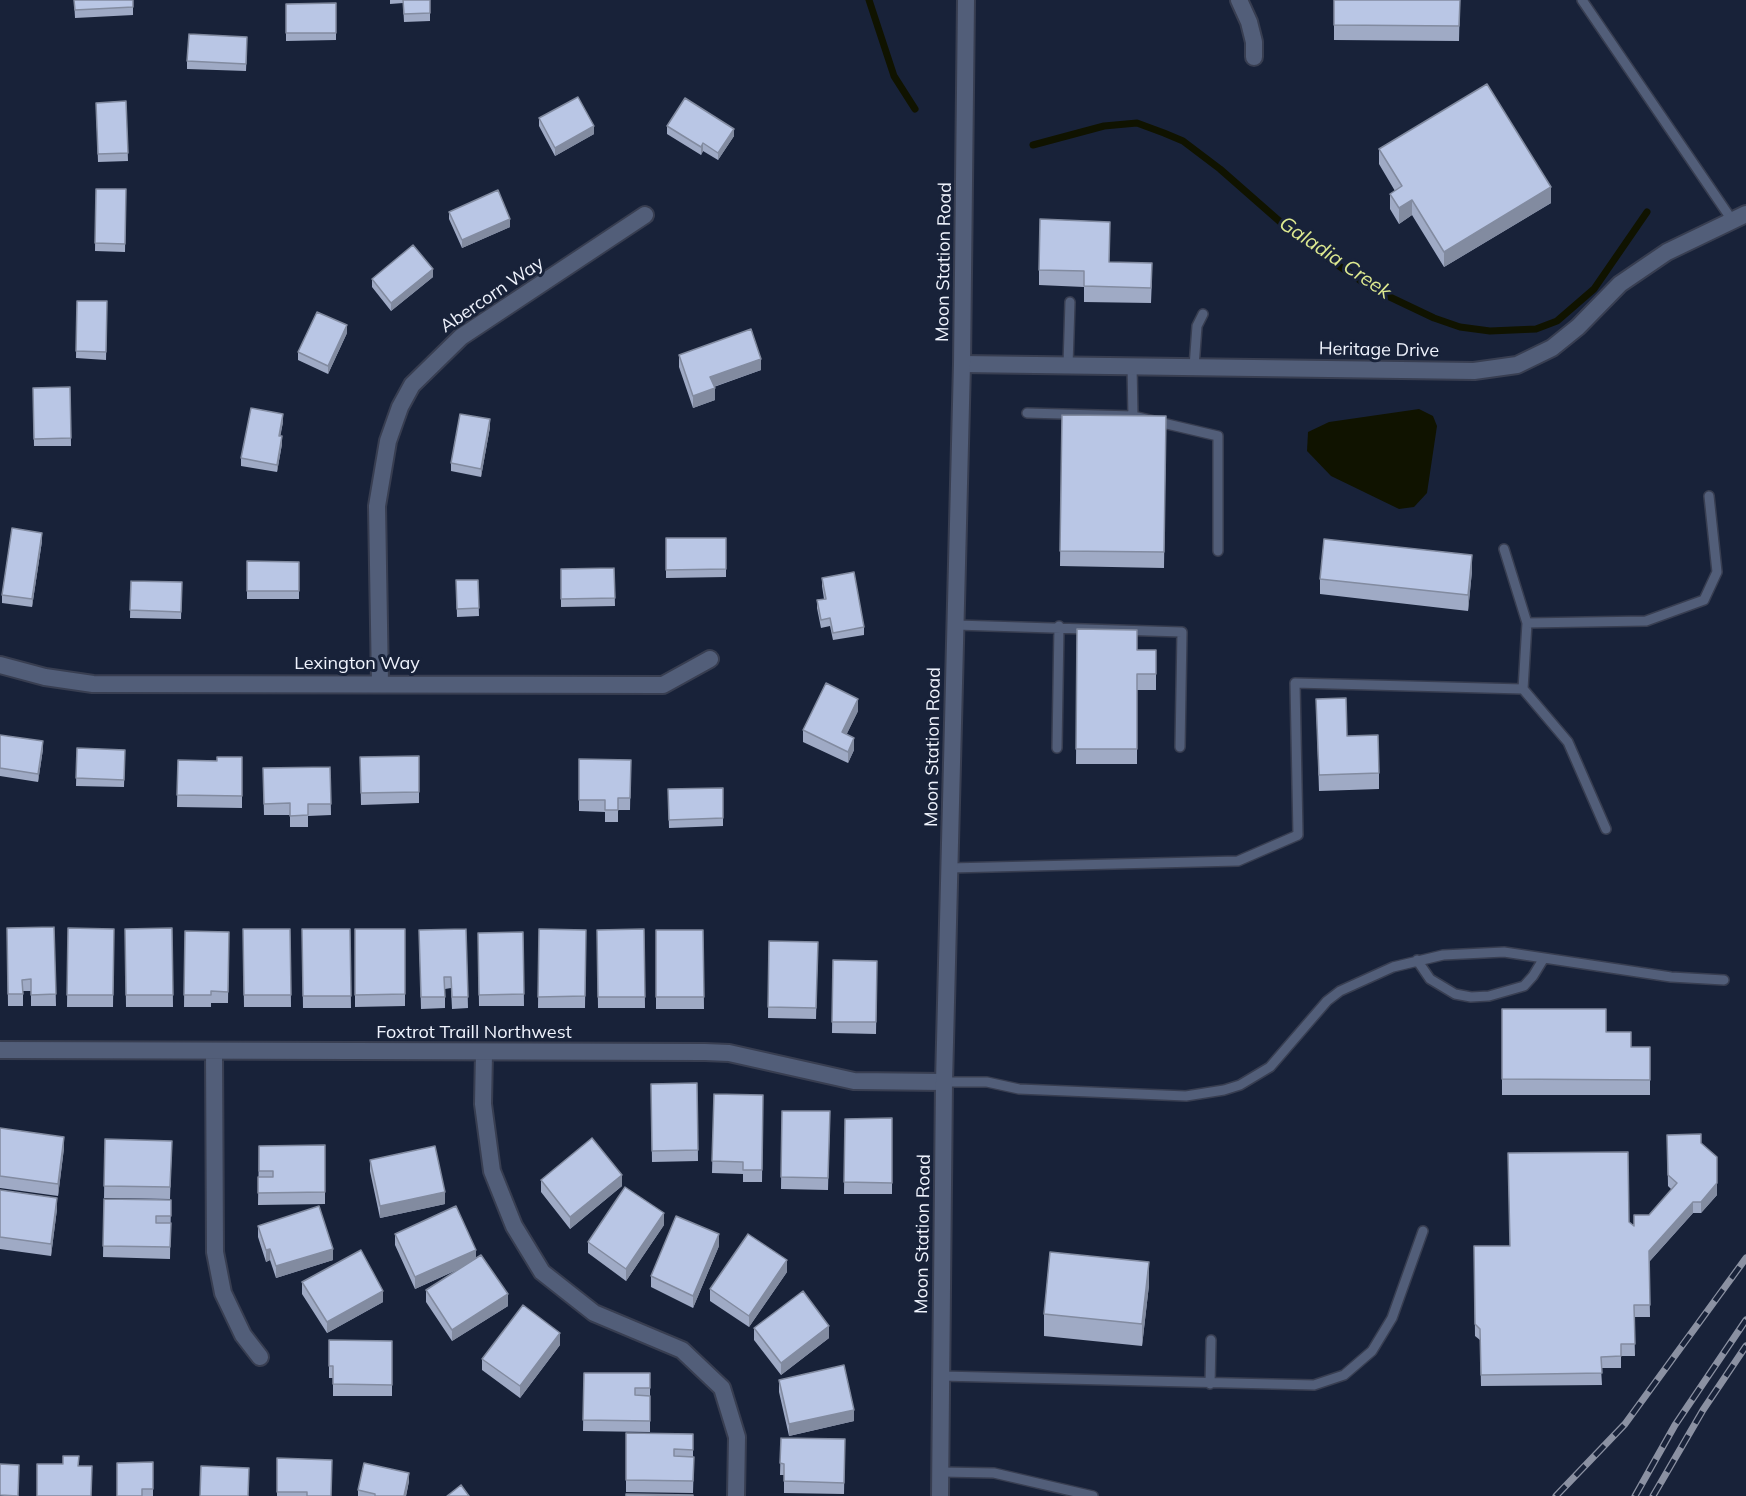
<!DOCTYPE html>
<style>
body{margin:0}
canvas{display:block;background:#182239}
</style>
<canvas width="1746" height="1496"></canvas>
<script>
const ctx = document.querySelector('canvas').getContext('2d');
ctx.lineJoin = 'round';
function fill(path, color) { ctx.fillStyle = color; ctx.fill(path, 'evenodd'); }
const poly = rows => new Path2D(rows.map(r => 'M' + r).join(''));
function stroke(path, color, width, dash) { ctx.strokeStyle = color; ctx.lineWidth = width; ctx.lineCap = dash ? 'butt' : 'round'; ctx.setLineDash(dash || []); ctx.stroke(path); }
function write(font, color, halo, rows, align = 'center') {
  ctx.font = font + ' Mulish,sans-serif'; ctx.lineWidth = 6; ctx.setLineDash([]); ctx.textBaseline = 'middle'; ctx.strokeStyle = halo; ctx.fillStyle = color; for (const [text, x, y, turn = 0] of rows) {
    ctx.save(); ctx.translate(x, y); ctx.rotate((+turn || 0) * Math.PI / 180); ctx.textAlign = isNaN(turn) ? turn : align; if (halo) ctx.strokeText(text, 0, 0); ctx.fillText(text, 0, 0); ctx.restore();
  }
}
fill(poly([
 [1419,409,1433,416,1437,426,1427,493,1414,507,1399,509,1331,476,1307,451,1308,432,1329,422]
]), '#101300');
stroke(poly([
 [869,0,894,76,915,109],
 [1033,145,1104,126,1137,123,1164,133,1183,141,1220,169,1302,241,1373,289,1434,318,1460,327,1490,331,1536,329,1557,321,1594,289,1647,212]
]), '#101300', 7);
const service = poly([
 [1582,0,1732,220],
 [1068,365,1070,302],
 [1132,366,1133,416],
 [1194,367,1197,326,1203,314],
 [1027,413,1133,416,1218,436,1218,551],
 [1504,549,1527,623,1523,689],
 [1527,623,1646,621,1704,600,1717,572,1709,496],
 [956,625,1182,632,1180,747],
 [1057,748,1059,626],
 [950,868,1238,861,1298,835,1295,683,1523,689,1568,742,1606,829],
 [1417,960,1430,979,1455,994,1471,997,1489,996,1524,986,1533,976,1544,958],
 [944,1082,987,1082,1019,1089,1186,1096,1224,1090,1240,1085,1270,1067,1327,1001,1340,991,1393,967,1443,955,1504,952,1671,977,1724,980],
 [941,1376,1314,1385,1344,1375,1372,1351,1392,1318,1423,1231],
 [1210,1384,1211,1340],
 [941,1472,994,1473,1093,1496]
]);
const minor = poly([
 [1239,0,1249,22,1254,42,1254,57],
 [962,364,1474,371,1517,365,1552,348,1578,327,1620,284,1667,252,1746,214],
 [0,665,45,677,93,684,663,685,710,659],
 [380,684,377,506,388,441,400,407,412,385,461,337,645,215],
 [0,1050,705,1052,729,1053,854,1081,944,1082],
 [214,1051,215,1252,223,1293,243,1335,260,1357],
 [484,1053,483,1104,492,1171,514,1226,542,1272,594,1313,682,1350,722,1388,737,1437,736,1496]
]);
const tertiary = poly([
 [940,1496,944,1082,962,364,966,0]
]);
stroke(service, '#383e51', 12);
stroke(minor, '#383e51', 20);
stroke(tertiary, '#383e51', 20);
stroke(service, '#525e79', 9);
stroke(minor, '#525e79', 16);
stroke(tertiary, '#525e79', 16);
const rail = poly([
 [1556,1496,1625,1424,1746,1258],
 [1635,1496,1675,1425,1746,1320],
 [1653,1496,1703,1410,1746,1346]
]);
stroke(rail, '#8b91a2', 7);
stroke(rail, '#182239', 4.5, [14]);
fill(poly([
 [74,0,133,0,133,15,75,18],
 [390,0,434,0,430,0,430,21,404,22,403,3,390,4],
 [1334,0,1460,0,1459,41,1334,40],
 [336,3,336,40,286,41,286,4],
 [247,45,246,71,187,69,187,61],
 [126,101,128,161,98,162,96,103],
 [539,118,594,134,555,156,539,126],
 [667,126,734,136,718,160,703,151,701,155,667,134],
 [1379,149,1551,203,1444,267,1412,215,1399,224,1390,209,1390,194,1395,191,1379,164],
 [96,189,126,189,125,252,95,251],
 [449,212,510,227,462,248,449,219],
 [1109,262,1152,278,1151,303,1084,302,1084,287,1039,285,1039,270],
 [433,277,391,311,372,287,372,279],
 [77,301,107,301,106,360,76,358],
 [347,333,328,374,298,360,298,352],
 [679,355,761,370,714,387,715,400,693,408,679,367],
 [70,387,71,446,34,446,33,388],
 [1062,415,1166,416,1164,568,1060,566],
 [283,422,280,436,282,444,277,472,241,466,241,458],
 [490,427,481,477,451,471,451,463],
 [666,538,726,538,726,577,666,578],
 [42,541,32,607,2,603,2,595],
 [247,561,299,562,299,599,247,599],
 [614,568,615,606,561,607,561,569],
 [1472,571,1468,611,1320,594,1320,579],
 [822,578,864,627,864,635,833,640,830,626,821,628,817,608,817,600,824,599,822,586],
 [456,580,478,580,479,616,457,617],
 [131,581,182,582,181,619,130,618],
 [1077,629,1137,650,1156,650,1156,690,1137,690,1137,764,1076,764],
 [1316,699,1379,773,1379,789,1319,791],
 [858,711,846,735,854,750,848,763,803,742,803,730],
 [0,735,43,749,38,782,0,776],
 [77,748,125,750,124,787,76,786],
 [419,756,419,803,361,805,360,757],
 [242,757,242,808,177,807,178,760,217,761],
 [579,759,631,760,630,810,618,810,618,822,605,822,605,812,579,811],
 [330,767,331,815,308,816,308,827,290,827,290,815,264,815,263,768],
 [723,788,723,826,669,828,668,789],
 [54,927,56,1006,31,1006,31,991,23,991,23,1006,8,1006,7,928],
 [68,928,114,929,113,1007,67,1007],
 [172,928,173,1007,126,1007,125,929],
 [243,929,290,929,291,1007,244,1007],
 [302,929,350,929,351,1008,303,1008],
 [355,929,405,929,405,1006,355,1007],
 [466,929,468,1008,452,1009,451,988,445,989,445,1008,421,1009,419,930],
 [539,929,586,930,585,1008,538,1008],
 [644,929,645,1008,598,1008,597,930],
 [656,930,703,930,704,1009,656,1009],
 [185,931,229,932,228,1003,211,1003,211,1007,184,1007],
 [523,932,524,1006,479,1006,478,933],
 [769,941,818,942,816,1019,768,1018],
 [833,960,877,961,876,1034,832,1033],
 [1502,1009,1606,1032,1631,1047,1650,1047,1650,1095,1502,1095],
 [697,1083,698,1161,652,1162,651,1084],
 [714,1094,763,1095,762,1182,743,1182,743,1174,712,1173],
 [782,1111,830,1111,828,1190,781,1189],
 [892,1118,892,1194,844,1194,845,1119],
 [0,1128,64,1148,58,1196,0,1188],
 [1667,1135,1701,1143,1717,1195,1701,1213,1693,1213,1649,1262,1650,1317,1634,1317,1635,1356,1621,1356,1621,1368,1601,1368,1602,1385,1481,1386,1480,1340,1475,1336,1474,1246,1509,1246,1629,1222,1634,1226,1649,1215,1672,1190,1668,1186],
 [105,1139,172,1141,170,1199,104,1198],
 [325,1145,325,1204,258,1205,259,1146],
 [370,1160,445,1204,380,1218,370,1171],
 [541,1180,622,1186,570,1229,541,1192],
 [0,1190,57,1209,51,1256,0,1249],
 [104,1199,171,1200,170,1259,103,1257],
 [664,1225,626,1281,588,1253,588,1242],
 [258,1226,333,1260,276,1278,270,1260,266,1262,258,1237],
 [395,1234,476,1258,508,1306,452,1341,426,1302,426,1290,459,1269,415,1289,395,1245],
 [719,1246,693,1308,651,1287,651,1276],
 [787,1272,749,1327,710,1301,710,1289],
 [302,1282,383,1302,327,1333,302,1294],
 [1149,1285,1142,1346,1044,1336,1044,1314],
 [754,1328,829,1338,781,1375,754,1340],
 [329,1340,392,1341,392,1396,333,1396,333,1378,329,1378],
 [560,1345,520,1398,482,1370,482,1359],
 [584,1373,650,1373,650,1432,583,1431],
 [779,1380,854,1421,789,1436,779,1392],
 [626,1433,693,1434,693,1457,694,1457,693,1493,626,1492],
 [781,1438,845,1439,844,1494,784,1493,784,1475,780,1475],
 [277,1458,331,1496,277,1496],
 [153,1462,153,1496,117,1496],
 [409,1481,406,1496,358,1496,358,1490]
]), '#9faac5');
fill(poly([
 [594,126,594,134,555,156,555,148],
 [734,129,734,136,718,160,718,153],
 [703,143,703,151,701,155,701,147],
 [1551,187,1551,203,1444,267,1444,252],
 [1412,200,1412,215,1399,224,1399,208],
 [510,219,510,227,462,248,462,240],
 [433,269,433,277,391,311,391,303],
 [347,325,347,333,328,374,328,366],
 [761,359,761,370,710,388,710,377],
 [715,388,715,400,693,408,693,396],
 [283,414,283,422,279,444,279,436],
 [490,419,490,427,481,477,481,469],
 [282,436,282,444,277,472,277,465],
 [42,533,42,541,32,607,32,599],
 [1472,555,1472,571,1468,611,1468,595],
 [858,699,858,711,842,744,842,732],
 [854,738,854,750,848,763,848,752],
 [43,741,43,749,38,782,38,774],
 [64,1137,64,1148,58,1196,58,1184],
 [622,1175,622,1186,570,1229,570,1217],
 [1717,1183,1717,1195,1701,1213,1701,1202],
 [445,1192,445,1204,380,1218,380,1206],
 [57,1198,57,1209,51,1256,51,1244],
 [1693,1202,1693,1213,1649,1262,1649,1251],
 [664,1213,664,1225,626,1281,626,1269],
 [719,1234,719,1246,693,1308,693,1296],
 [270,1249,270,1260,266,1262,266,1250],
 [333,1249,333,1260,276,1278,276,1266],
 [476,1250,476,1261,415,1289,415,1277],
 [787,1260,787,1272,749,1327,749,1316],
 [1149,1262,1149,1285,1142,1346,1142,1324],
 [383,1291,383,1302,327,1333,327,1322],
 [508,1294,508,1306,452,1341,452,1330],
 [829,1326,829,1338,781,1375,781,1363],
 [560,1333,560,1345,520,1398,520,1386],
 [854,1410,854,1421,789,1436,789,1424],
 [409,1473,409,1481,406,1496,404,1496]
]), '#828ba0');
const building = poly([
 [74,0,133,0,133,7,75,10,74,0],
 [403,0,430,0,430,13,404,14,403,0],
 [1334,0,1460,0,1459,26,1334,25,1334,0],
 [336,3,336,33,286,33,286,4,336,3],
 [189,34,247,37,246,64,187,61,189,34],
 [1487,84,1551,187,1444,252,1412,200,1399,208,1390,194,1402,186,1379,149,1487,84],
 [578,97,594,126,555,148,539,118,578,97],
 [685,98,734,129,718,153,703,143,701,147,667,126,685,98],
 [126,101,128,153,98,154,96,103,126,101],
 [96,189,126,189,125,244,95,243,96,189],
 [498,190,510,219,462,240,449,212,498,190],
 [1040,219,1110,222,1109,262,1152,263,1151,288,1084,286,1084,271,1039,270,1040,219],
 [413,245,433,269,391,303,372,279,413,245],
 [77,301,107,301,106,352,76,351,77,301],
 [317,312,347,325,328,366,298,352,317,312],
 [751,329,761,359,710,377,715,388,693,396,679,355,751,329],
 [70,387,71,438,34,439,33,388,70,387],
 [251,408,283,414,279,436,282,436,277,465,241,458,251,408],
 [460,414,490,419,481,469,451,463,460,414],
 [1062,415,1166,416,1164,552,1060,551,1062,415],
 [12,528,42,533,32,599,2,595,12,528],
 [666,538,726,538,726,569,666,570,666,538],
 [1324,539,1472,555,1468,595,1320,579,1324,539],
 [247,561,299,562,299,591,247,591,247,561],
 [614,568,615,598,561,599,561,569,614,568],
 [854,572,864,627,833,633,830,618,821,620,817,600,826,599,822,578,854,572],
 [456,580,478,580,479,608,457,609,456,580],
 [131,581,182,582,181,612,130,610,131,581],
 [1077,629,1137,630,1137,650,1156,650,1156,674,1137,674,1137,749,1076,749,1077,629],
 [826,683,858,699,842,732,854,738,848,752,803,730,826,683],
 [1346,698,1347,736,1378,735,1379,773,1319,775,1316,699,1346,698],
 [0,735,43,741,38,774,0,768,0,735],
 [77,748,125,750,124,780,76,778,77,748],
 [419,756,419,792,361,793,360,757,419,756],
 [217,757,242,757,242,796,177,795,178,760,217,761,217,757],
 [579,759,631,760,630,798,618,798,618,810,605,810,605,800,579,800,579,759],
 [330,767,331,804,308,804,308,815,290,816,290,803,264,804,263,768,330,767],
 [723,788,723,818,669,820,668,789,723,788],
 [54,927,56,994,31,995,31,979,22,980,23,994,8,994,7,928,54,927],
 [68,928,114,929,113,995,67,995,68,928],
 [172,928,173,995,126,995,125,929,172,928],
 [243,929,290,929,291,995,244,995,243,929],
 [302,929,350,929,351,996,303,996,302,929],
 [355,929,405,929,405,994,355,995,355,929],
 [466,929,468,997,452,997,451,977,444,977,445,997,421,997,419,930,466,929],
 [539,929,586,930,585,996,538,997,539,929],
 [644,929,645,997,598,997,597,930,644,929],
 [656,930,703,930,704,997,656,997,656,930],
 [185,931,229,932,228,992,211,991,211,995,184,995,185,931],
 [523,932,524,994,479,995,478,933,523,932],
 [769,941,818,942,816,1008,768,1007,769,941],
 [833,960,877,961,876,1022,832,1022,833,960],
 [1502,1009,1606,1009,1606,1032,1631,1032,1631,1047,1650,1047,1650,1080,1502,1079,1502,1009],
 [697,1083,698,1150,652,1151,651,1084,697,1083],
 [714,1094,763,1095,762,1170,743,1170,743,1162,712,1161,714,1094],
 [782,1111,830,1111,828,1178,781,1177,782,1111],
 [892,1118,892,1183,844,1182,845,1119,892,1118],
 [0,1128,64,1137,58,1184,0,1176,0,1128],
 [1701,1134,1701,1143,1717,1157,1717,1183,1701,1202,1693,1202,1649,1251,1650,1305,1634,1305,1635,1344,1621,1344,1621,1356,1601,1357,1602,1373,1481,1375,1480,1329,1475,1324,1474,1246,1510,1246,1508,1153,1628,1152,1629,1222,1634,1226,1634,1215,1649,1215,1677,1183,1668,1175,1667,1135,1701,1134],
 [592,1138,622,1175,570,1217,541,1180,592,1138],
 [105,1139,172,1141,170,1187,104,1186,105,1139],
 [325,1145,325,1192,258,1193,258,1177,273,1177,273,1171,259,1171,259,1146,325,1145],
 [435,1146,445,1192,380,1206,370,1160,435,1146],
 [625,1187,664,1213,626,1269,588,1242,625,1187],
 [0,1190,57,1198,51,1244,0,1237,0,1190],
 [104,1199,171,1200,171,1216,156,1216,156,1223,171,1223,170,1247,103,1246,104,1199],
 [319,1206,333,1249,276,1266,270,1249,266,1250,258,1226,319,1206],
 [456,1206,476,1250,415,1277,395,1234,456,1206],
 [676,1216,719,1234,693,1296,651,1276,676,1216],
 [748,1234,787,1260,749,1316,710,1289,748,1234],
 [361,1250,383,1291,327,1322,302,1282,361,1250],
 [1050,1252,1149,1262,1142,1324,1044,1314,1050,1252],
 [481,1255,508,1294,452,1330,426,1290,481,1255],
 [803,1291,829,1326,781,1363,754,1328,803,1291],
 [523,1305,560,1333,520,1386,482,1359,523,1305],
 [329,1340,392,1341,392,1385,333,1384,333,1366,329,1366,329,1340],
 [844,1365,854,1410,789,1424,779,1380,844,1365],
 [584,1373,650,1373,650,1388,635,1388,635,1395,650,1396,650,1421,583,1420,584,1373],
 [626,1433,693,1434,693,1450,674,1449,674,1456,694,1457,693,1481,626,1480,626,1433],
 [781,1438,845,1439,844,1483,784,1481,784,1464,780,1463,781,1438],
 [63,1456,79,1456,78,1466,92,1466,91,1496,37,1496,37,1464,63,1464,63,1456],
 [277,1458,332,1460,331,1496,307,1496,307,1492,277,1492,277,1458],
 [153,1462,153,1489,142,1489,142,1496,117,1496,117,1463,153,1462],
 [364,1463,409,1473,404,1496,375,1496,375,1494,358,1490,364,1463],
 [0,1464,19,1465,18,1496,0,1495,0,1464],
 [201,1466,249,1468,248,1496,200,1496,201,1466],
 [461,1485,469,1496,447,1496,461,1485],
 [626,1494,693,1495,693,1496,626,1496,626,1494]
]);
fill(building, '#b9c6e5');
stroke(building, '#828ba0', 1.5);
write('18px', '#eff3fd', '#182239', [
 ["Moon Station Road",944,262,-89],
 ["Abercorn Way",492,295,-34],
 ["Heritage Drive",1379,350,1],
 ["Lexington Way",357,664],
 ["Moon Station Road",933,747,-89],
 ["Foxtrot Traill Northwest",474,1033],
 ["Moon Station Road",923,1234,-89]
]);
write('italic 20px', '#deea90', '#182239', [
 ["Galadia Creek",1335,258,34]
]);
</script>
